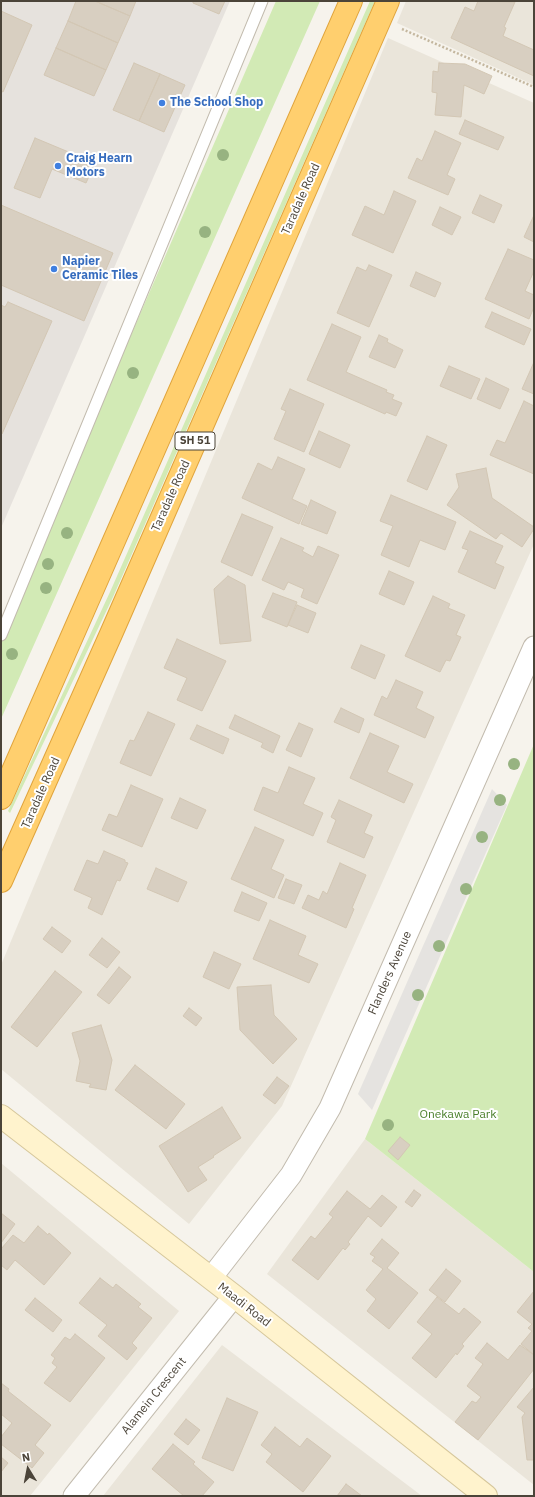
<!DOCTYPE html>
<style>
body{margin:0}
#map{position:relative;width:535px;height:1497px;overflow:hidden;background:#f6f3ec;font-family:"IBM Plex Sans",sans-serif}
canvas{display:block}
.frame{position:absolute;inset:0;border:2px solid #4b4439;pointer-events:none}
.north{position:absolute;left:8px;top:1449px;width:40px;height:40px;-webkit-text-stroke:3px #fff;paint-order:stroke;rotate:350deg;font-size:11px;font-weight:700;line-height:16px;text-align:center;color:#4b4439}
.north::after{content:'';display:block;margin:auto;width:14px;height:18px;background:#4b4439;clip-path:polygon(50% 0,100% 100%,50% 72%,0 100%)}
</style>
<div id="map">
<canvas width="535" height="1497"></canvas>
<div class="frame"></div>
<div class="north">N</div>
</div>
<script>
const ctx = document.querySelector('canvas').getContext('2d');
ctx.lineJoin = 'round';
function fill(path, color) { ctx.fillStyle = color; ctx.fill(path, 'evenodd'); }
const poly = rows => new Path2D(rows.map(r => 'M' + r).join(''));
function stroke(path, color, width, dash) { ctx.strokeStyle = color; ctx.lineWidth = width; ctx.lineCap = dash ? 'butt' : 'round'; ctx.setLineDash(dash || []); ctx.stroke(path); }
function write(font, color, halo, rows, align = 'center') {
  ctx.font = font + ' "IBM Plex Sans",sans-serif'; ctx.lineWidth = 4; ctx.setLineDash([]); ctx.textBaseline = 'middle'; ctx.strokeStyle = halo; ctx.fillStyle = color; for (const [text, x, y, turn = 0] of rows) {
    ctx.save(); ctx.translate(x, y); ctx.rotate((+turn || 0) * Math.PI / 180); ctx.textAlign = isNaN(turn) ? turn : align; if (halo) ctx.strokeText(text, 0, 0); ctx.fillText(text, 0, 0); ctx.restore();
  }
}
fill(poly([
 [406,1,534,1,534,85,397,23],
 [388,38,534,103,534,544,282,1106,189,1224,1,1069,1,965],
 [365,1139,534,1272,534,1485,267,1274],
 [1,1163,179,1311,30,1496,1,1496],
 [222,1345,422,1496,103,1496]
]), '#eae5da');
fill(poly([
 [1,1,230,1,1,528]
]), '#e6e2dd');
fill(poly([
 [276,1,320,1,1,719,1,634],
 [370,1,375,1,113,597,10,813,8,811,110,592],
 [534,744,534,1272,365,1139]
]), '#d2eab5');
fill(poly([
 [492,789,507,805,372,1110,358,1094]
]), '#e5e3e0');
const building = poly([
 [76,1,95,1,130,16,118,43,68,21,76,1],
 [95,1,136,1,130,16,95,1],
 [193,1,225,1,219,14,193,3,193,1],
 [478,1,515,2,504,27,506,28,503,36,534,50,534,76,451,38,465,7,474,11,478,1],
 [1,11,32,25,3,92,1,91,1,11],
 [68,21,118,43,106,70,56,48,68,21],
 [56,48,106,70,94,96,44,75,56,48],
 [134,63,160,74,139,121,113,110,134,63],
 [439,63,465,64,492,76,484,94,464,85,461,117,435,115,437,93,432,92,433,71,438,72,439,63],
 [160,74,185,85,164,132,139,121,160,74],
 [465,120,504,137,498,150,459,134,465,120],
 [435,131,461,143,447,175,455,179,448,195,408,178,417,158,422,161,435,131],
 [35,138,95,163,86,183,52,169,40,198,14,188,35,138],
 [394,191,416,201,393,253,352,235,365,206,384,215,394,191],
 [480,195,502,205,494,223,472,213,480,195],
 [1,205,113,253,84,321,1,285,1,205],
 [440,207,461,217,452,235,432,225,440,207],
 [534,215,534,242,524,237,534,215],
 [508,249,534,260,534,271,525,291,534,295,534,307,529,319,485,299,508,249],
 [369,265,392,275,369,327,337,313,357,267,366,271,369,265],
 [416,272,441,283,435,297,410,286,416,272],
 [8,302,52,321,2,434,1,434,1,305,5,307,8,302],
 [492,312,531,329,524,345,485,327,492,312],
 [332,324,361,337,346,372,387,390,386,392,394,395,392,399,402,403,396,416,386,412,385,414,307,380,332,324],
 [379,335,388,339,387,342,403,350,395,368,369,357,379,335],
 [534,362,534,394,522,389,534,362],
 [449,366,480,379,471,399,440,386,449,366],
 [486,378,509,389,500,409,477,399,486,378],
 [290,389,324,404,304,452,274,439,286,411,281,409,290,389],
 [524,401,534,406,534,474,490,455,497,440,505,443,524,401],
 [319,431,350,445,340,468,309,454,319,431],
 [427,436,447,445,427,490,407,481,427,436],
 [278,457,305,469,292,499,307,506,299,524,242,498,258,463,272,470,278,457],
 [486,468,492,498,534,527,534,529,522,547,501,533,496,539,447,505,459,487,456,474,486,468],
 [391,495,456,522,445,550,420,540,409,567,381,555,393,526,380,521,391,495],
 [311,500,336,512,327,534,301,524,311,500],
 [242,514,273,527,252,576,221,562,242,514],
 [470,531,503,546,495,563,504,567,495,589,458,572,468,550,462,548,470,531],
 [281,538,304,548,302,551,313,557,318,546,339,555,317,604,301,597,304,589,288,582,284,590,262,580,281,538],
 [389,571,414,582,404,605,379,594,389,571],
 [228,576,245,585,251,641,220,644,214,589,228,576],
 [273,593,297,602,287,627,262,617,273,593],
 [433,596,450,604,448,608,465,615,456,635,461,637,450,661,446,660,440,672,405,656,433,596],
 [297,605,316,613,308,633,288,625,297,605],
 [177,639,226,661,202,711,177,700,187,678,164,668,177,639],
 [361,645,385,655,375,679,351,668,361,645],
 [396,680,423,692,416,708,434,717,425,738,374,715,382,696,387,699,396,680],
 [341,708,364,719,359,733,334,722,341,708],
 [148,712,175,724,151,776,120,763,130,740,134,741,148,712],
 [235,715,280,736,273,753,261,747,263,743,229,728,235,715],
 [299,723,313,729,301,757,286,750,299,723],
 [197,725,229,739,223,754,190,739,197,725],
 [370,733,399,746,387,772,413,784,404,803,350,778,370,733],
 [289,767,315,778,303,804,323,813,313,836,254,810,263,787,278,793,289,767],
 [131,785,163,799,142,847,102,830,109,814,117,817,131,785],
 [180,798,206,810,197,829,171,818,180,798],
 [339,800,372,815,364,833,373,837,364,858,327,842,336,820,331,817,339,800],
 [255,827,284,840,271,869,284,875,274,898,231,879,255,827],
 [104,851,125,860,125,862,128,863,120,881,117,880,102,915,88,908,92,898,74,890,87,860,98,864,104,851],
 [340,863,366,875,352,908,354,909,346,928,302,908,308,895,319,900,323,891,327,894,340,863],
 [156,868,187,882,178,902,147,889,156,868],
 [286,879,302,885,294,904,278,898,286,879],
 [242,892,267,903,259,921,234,911,242,892],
 [270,920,306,936,298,955,318,964,309,983,253,959,270,920],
 [52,927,71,941,62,953,43,939,52,927],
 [102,938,120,952,107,968,89,955,102,938],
 [214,952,241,964,229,989,203,977,214,952],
 [119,967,131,977,109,1004,97,995,119,967],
 [55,971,82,992,37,1047,11,1027,55,971],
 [271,985,274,1015,297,1039,273,1064,240,1030,237,987,271,985],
 [189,1008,202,1018,196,1026,183,1016,189,1008],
 [101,1025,112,1060,106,1090,89,1087,91,1084,76,1081,80,1061,72,1033,101,1025],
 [135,1065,185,1104,166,1129,115,1090,135,1065],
 [277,1077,289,1086,275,1104,263,1095,277,1077],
 [222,1107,241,1138,213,1156,214,1157,198,1167,207,1180,188,1192,159,1146,222,1107],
 [400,1137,410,1145,398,1160,388,1151,400,1137],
 [414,1190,421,1195,412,1207,405,1202,414,1190],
 [347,1191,370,1209,382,1195,397,1207,381,1227,368,1216,348,1242,350,1244,345,1250,343,1248,318,1280,292,1260,311,1236,315,1239,333,1217,329,1214,347,1191],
 [1,1213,15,1224,1,1243,1,1213],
 [38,1226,48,1235,49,1233,71,1253,44,1285,15,1260,7,1270,1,1265,1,1249,13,1235,24,1243,38,1226],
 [382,1239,399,1253,387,1268,418,1293,389,1329,367,1311,376,1299,366,1290,383,1269,372,1261,375,1257,370,1254,382,1239],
 [446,1269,461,1281,445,1302,429,1290,446,1269],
 [100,1278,113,1288,116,1284,141,1304,138,1307,152,1318,132,1343,137,1348,127,1360,98,1336,107,1325,79,1303,100,1278],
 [534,1291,534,1355,521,1344,532,1331,528,1328,532,1324,517,1312,534,1291],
 [437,1297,459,1314,464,1308,481,1322,462,1344,464,1346,457,1355,456,1353,436,1378,412,1358,432,1334,417,1322,437,1297],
 [35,1298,62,1320,53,1332,25,1310,35,1298],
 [75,1334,105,1358,70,1402,44,1383,57,1367,52,1363,55,1358,51,1355,65,1337,70,1340,75,1334],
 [487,1343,508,1360,520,1345,534,1355,534,1369,478,1440,455,1422,472,1401,476,1403,481,1397,467,1386,483,1364,475,1358,487,1343],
 [1,1383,9,1389,8,1391,51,1425,35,1445,44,1453,32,1468,1,1444,1,1437,12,1423,1,1414,1,1383],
 [534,1387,534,1460,527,1460,522,1417,525,1413,517,1407,534,1387],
 [227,1398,258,1412,233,1471,202,1458,227,1398],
 [186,1419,200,1430,188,1445,174,1434,186,1419],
 [275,1427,300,1447,307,1438,331,1456,303,1492,266,1462,272,1454,261,1445,275,1427],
 [173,1444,195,1462,193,1464,214,1482,202,1496,184,1496,152,1469,173,1444],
 [1,1457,8,1463,1,1472,1,1457],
 [346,1484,362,1496,337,1496,346,1484]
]);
fill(building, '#d8cfc1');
stroke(building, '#d3c7b4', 1);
const lane = poly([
 [1,635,262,1]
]);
const street = poly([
 [211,1278,291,1175,330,1108,534,647],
 [74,1496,234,1296]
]);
const secondary = poly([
 [1,1116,234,1296,486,1496]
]);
const highway = poly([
 [1,798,351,1],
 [1,881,111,634,388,1]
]);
stroke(lane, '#c2bbae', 13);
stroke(street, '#c2bbae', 23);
stroke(secondary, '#d6c79b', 24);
stroke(highway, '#e0a43c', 24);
stroke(poly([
 [402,29,534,87]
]), '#c4b79f', 2.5, [2, 2]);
stroke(lane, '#fff', 11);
stroke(street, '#fff', 21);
stroke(secondary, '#fff3cd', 22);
stroke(highway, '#ffcf6e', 22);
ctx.fillStyle = '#97b381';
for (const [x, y] of [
 [223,155],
 [205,232],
 [133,373],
 [67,533],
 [48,564],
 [46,588],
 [12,654],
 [514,764],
 [500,800],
 [482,837],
 [466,889],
 [439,946],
 [418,995],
 [388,1125]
]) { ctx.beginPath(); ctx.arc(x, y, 6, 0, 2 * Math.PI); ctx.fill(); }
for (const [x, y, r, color] of [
 [162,103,4,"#3f7fe0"],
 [58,166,4,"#3f7fe0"],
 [54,269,4,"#3f7fe0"]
]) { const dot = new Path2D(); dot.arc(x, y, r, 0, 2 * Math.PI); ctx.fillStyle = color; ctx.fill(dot); stroke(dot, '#fff', 1.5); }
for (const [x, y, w] of [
 [195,441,40]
]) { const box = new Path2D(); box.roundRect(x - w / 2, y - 9, w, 18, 3); ctx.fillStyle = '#fff'; ctx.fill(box); stroke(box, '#4b4439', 1); }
write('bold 11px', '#4b4439', null, [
 ["SH 51",195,441]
]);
write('bold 12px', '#366cbe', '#fff', [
 ["The School Shop",170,103],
 ["Craig Hearn",66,159],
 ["Motors",66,173],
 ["Napier",62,262],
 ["Ceramic Tiles",62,276]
], 'left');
write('12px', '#4b4439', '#fff', [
 ["Taradale Road",301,199,-66],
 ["Taradale Road",171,496,-66],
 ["Taradale Road",41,793,-66],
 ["Flanders Avenue",390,973,-66],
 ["Maadi Road",244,1305,38],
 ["Alamein Crescent",154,1396,-51]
]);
write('12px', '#4a7f2a', '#fff', [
 ["Onekawa Park",458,1115]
]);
</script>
